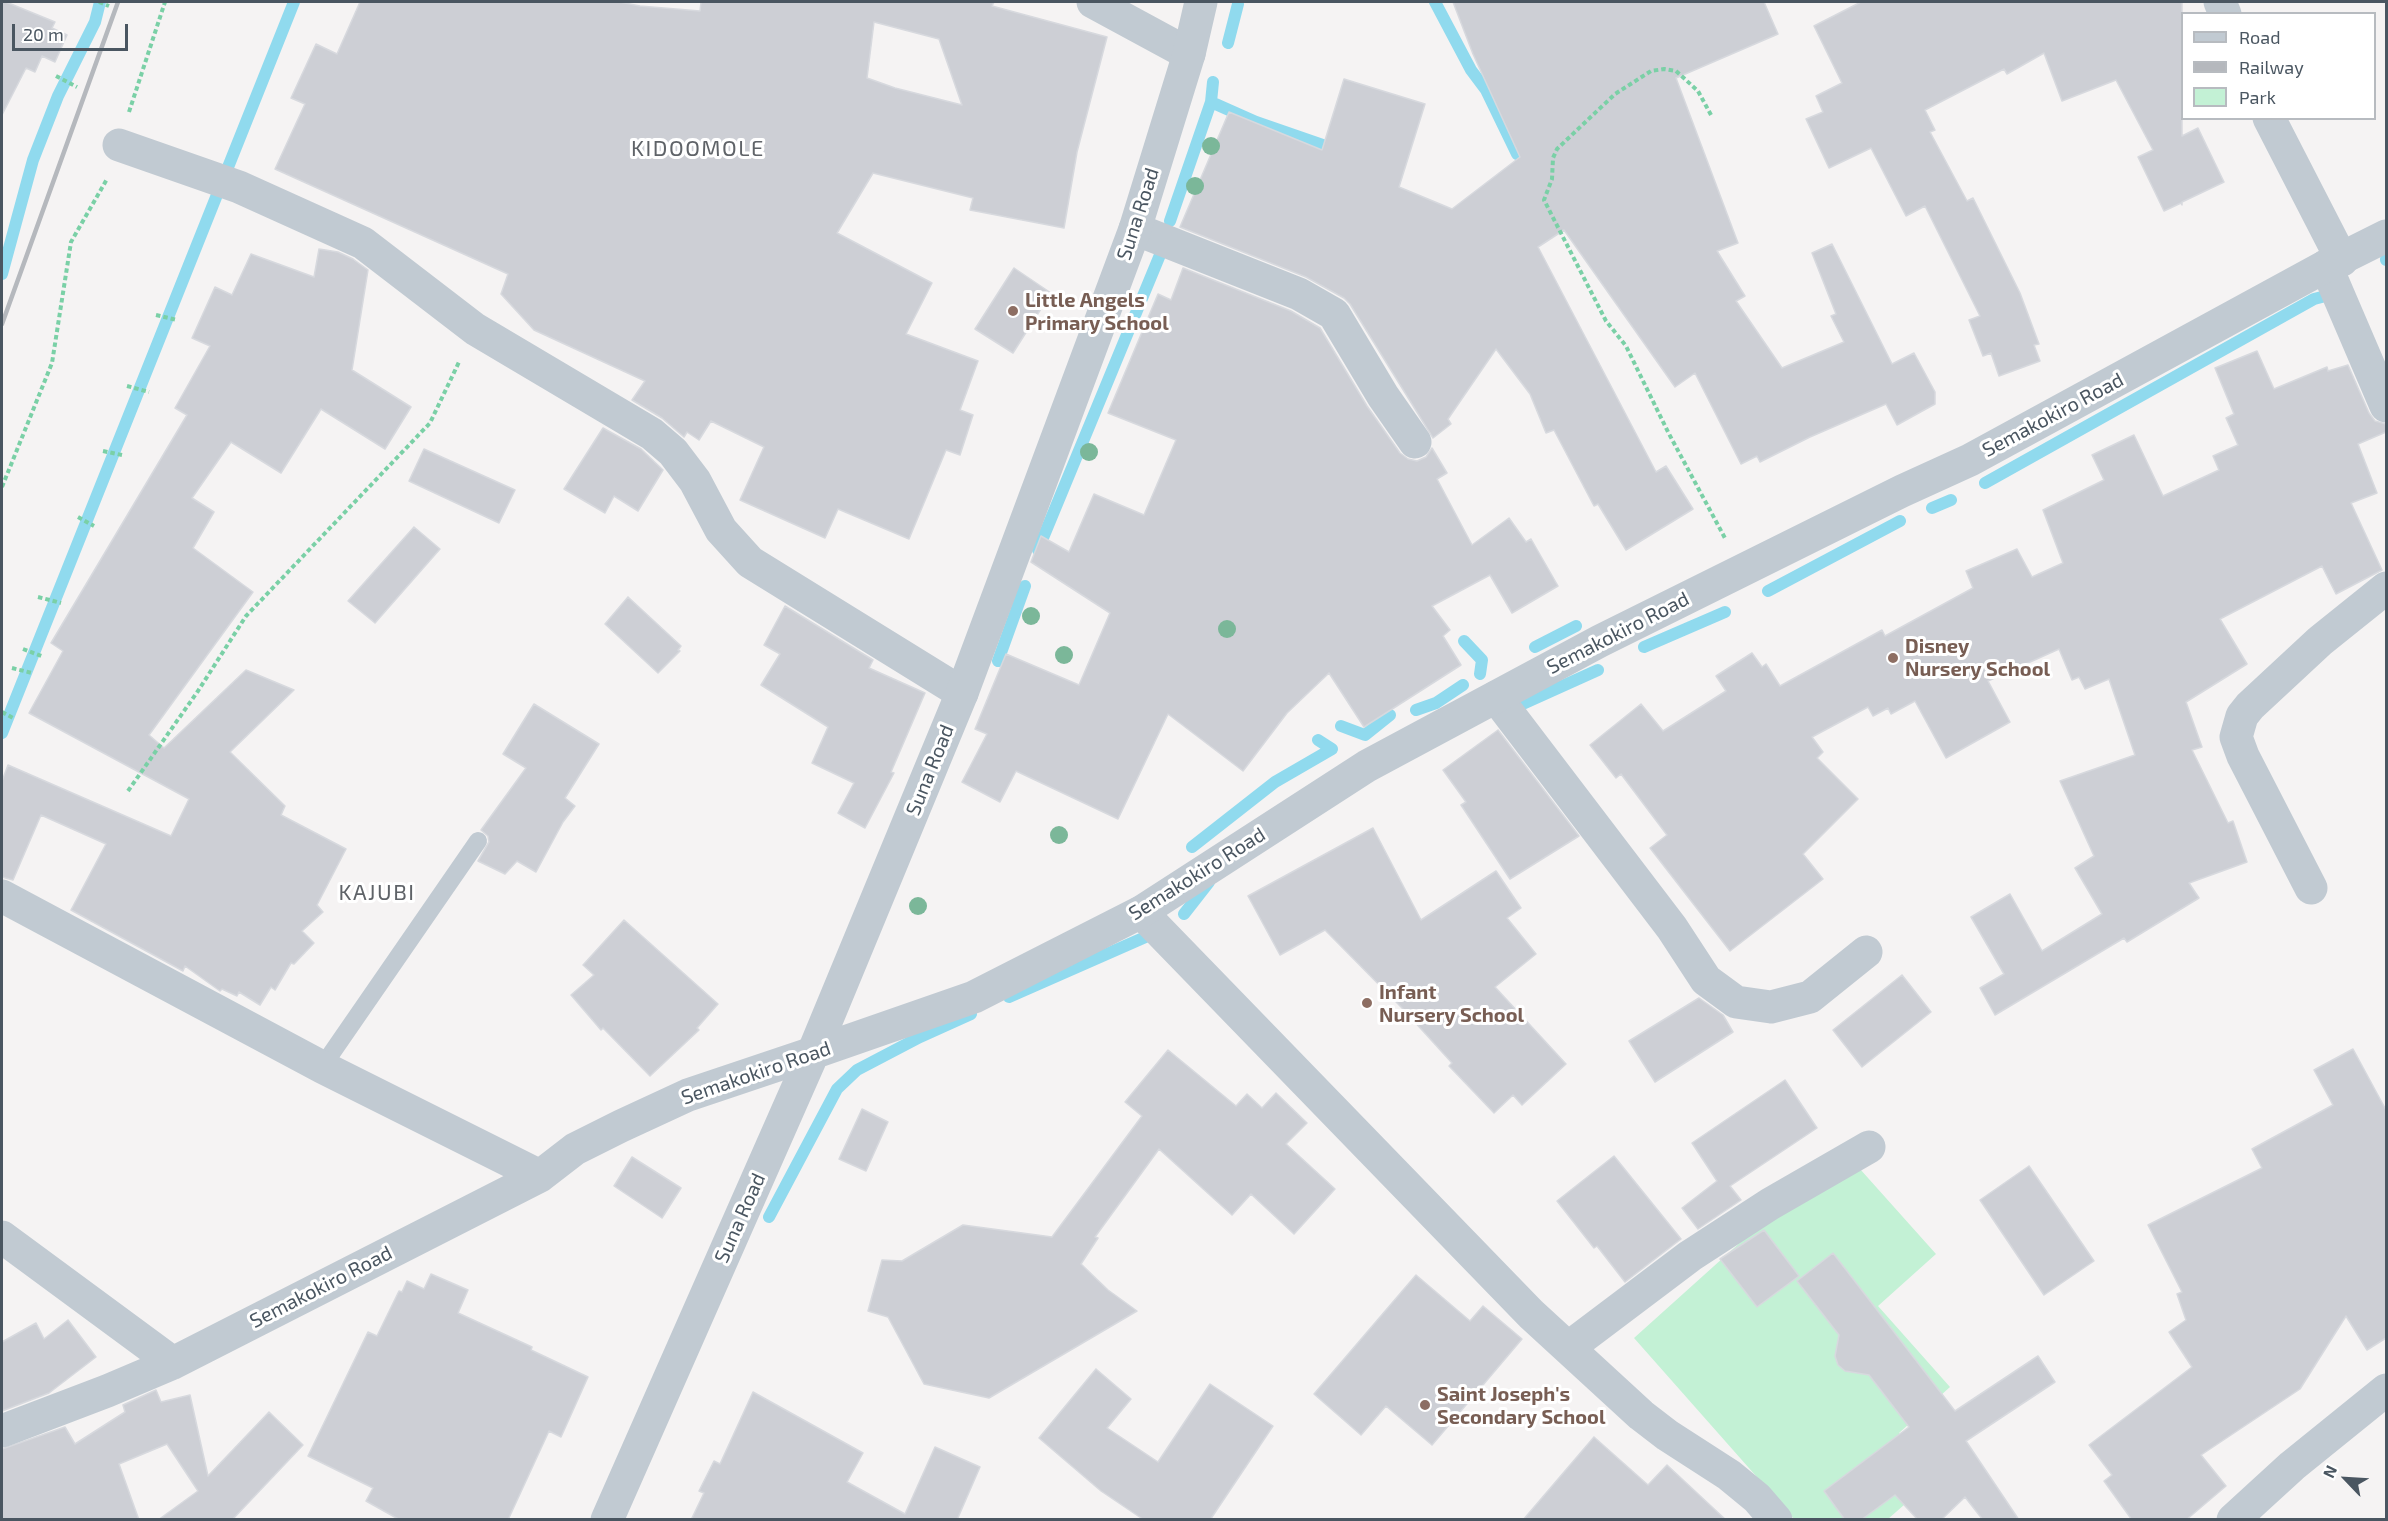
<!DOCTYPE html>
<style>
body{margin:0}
#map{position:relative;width:2388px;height:1521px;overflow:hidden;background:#f5f3f3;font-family:"Exo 2",sans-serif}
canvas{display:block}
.frame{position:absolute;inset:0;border:3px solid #4a5661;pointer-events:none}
.legend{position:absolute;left:2181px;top:12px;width:195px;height:108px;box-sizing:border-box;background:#fff;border:2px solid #b7bbc0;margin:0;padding:8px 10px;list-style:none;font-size:18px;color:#4a5661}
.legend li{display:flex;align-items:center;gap:12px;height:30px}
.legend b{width:30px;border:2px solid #b7bbc0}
.north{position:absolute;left:2316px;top:1449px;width:60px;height:60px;-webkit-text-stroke:4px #fff;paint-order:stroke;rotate:295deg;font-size:16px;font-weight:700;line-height:24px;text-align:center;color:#4a5661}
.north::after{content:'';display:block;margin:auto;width:21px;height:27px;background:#4a5661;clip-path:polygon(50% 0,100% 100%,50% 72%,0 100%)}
.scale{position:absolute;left:12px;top:24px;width:116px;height:27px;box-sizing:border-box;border:3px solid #4a5661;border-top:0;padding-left:8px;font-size:18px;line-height:21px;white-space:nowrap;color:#4a5661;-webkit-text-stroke:4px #fff;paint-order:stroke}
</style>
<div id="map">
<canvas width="2388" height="1521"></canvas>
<div class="frame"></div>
<ul class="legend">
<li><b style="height:8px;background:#c1cad2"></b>Road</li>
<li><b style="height:8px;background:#b5b8bd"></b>Railway</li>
<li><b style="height:16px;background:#c3f1d5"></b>Park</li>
</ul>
<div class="north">N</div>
<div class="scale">20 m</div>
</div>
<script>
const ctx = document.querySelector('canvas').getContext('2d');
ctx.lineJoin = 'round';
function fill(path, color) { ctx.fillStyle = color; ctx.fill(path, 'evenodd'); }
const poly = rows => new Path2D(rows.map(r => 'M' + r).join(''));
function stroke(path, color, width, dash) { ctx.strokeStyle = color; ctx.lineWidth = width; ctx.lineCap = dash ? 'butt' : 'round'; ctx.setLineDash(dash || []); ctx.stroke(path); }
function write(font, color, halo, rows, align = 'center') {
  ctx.font = font + ' "Exo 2",sans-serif'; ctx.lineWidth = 6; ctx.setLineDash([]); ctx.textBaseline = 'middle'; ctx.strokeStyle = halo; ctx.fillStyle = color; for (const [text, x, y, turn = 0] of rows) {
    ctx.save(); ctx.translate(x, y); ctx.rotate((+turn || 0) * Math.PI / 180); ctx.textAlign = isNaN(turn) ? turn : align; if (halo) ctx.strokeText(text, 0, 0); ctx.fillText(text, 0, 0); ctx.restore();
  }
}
fill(poly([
 [1843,1150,1936,1254,1878,1306,1950,1387,1899,1433,1937,1476,1888,1519,1794,1519,1634,1338]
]), '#c3f1d5');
stroke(poly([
 [1435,2,1471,70,1486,90,1517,154],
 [1228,43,1238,4],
 [1211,102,1256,122,1337,150],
 [1170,221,1211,102,1213,82],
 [2386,260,2386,259],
 [2,274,33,160,58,96,95,22,100,2],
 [1985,483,2314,299,2337,293],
 [1932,508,1951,500],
 [1038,550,1162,250],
 [1768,591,1900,521],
 [1464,641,1482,660,1480,674],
 [1535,647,1576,626],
 [1644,647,1725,612],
 [998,661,1025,586],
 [1416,710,1436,703,1463,685],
 [1507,711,1598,670],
 [1341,726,1365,735,1390,715],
 [2,733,294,2],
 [1192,847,1275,782,1332,749,1318,740],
 [1184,914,1209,882],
 [1009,997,1150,935,1156,941],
 [769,1217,837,1089,857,1070,920,1037,971,1014]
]), '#90daee', 12);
const building = poly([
 [2,2,6,2,55,22,52,28,67,35,55,62,42,56,35,72,26,68,2,115,2,2],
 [360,2,620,2,640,6,700,11,701,2,994,2,992,6,1107,37,1077,152,1064,228,970,210,973,198,873,173,837,233,932,283,906,334,978,361,960,410,973,415,960,455,946,450,909,539,838,509,825,538,740,500,764,447,711,421,699,440,687,432,684,437,662,418,632,400,645,381,534,330,501,294,508,274,275,169,305,104,291,98,316,44,337,54,360,2],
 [874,22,939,39,962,105,895,88,867,78,874,22],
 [1453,2,1764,2,1778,34,1676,78,1738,243,1717,251,1745,296,1736,301,1782,368,1844,342,1831,316,1836,314,1812,253,1832,244,1892,364,1914,353,1935,392,1935,404,1897,425,1886,404,1810,437,1760,462,1757,456,1741,464,1695,373,1675,387,1564,230,1538,247,1656,472,1666,466,1693,509,1626,550,1598,504,1594,506,1554,430,1546,433,1530,394,1496,349,1448,419,1451,424,1433,438,1350,304,1344,298,1306,277,1180,227,1229,112,1322,150,1344,79,1425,104,1399,187,1452,209,1520,157,1473,54,1453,2],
 [1861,2,2182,2,2182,136,2198,128,2224,182,2182,202,2182,205,2181,203,2164,211,2138,157,2153,150,2116,80,2062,101,2044,53,2007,74,2004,69,1925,110,1935,130,1930,132,1967,201,1973,198,2020,293,2039,344,2034,345,2040,361,1999,376,1991,353,1983,356,1969,320,1980,316,1925,206,1906,216,1871,148,1829,168,1806,119,1823,112,1816,96,1842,83,1814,26,1861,2],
 [319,249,338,252,353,259,368,270,352,370,411,407,385,449,321,409,281,473,231,442,192,498,214,512,193,548,253,592,149,735,164,748,246,670,294,690,230,752,285,806,281,815,346,849,317,905,323,912,302,931,314,943,294,964,291,963,275,990,271,987,260,1005,239,992,237,996,222,989,220,991,185,966,183,971,71,910,106,844,41,815,13,880,2,877,2,781,8,765,171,836,189,799,29,713,63,651,51,643,187,415,175,408,210,346,192,338,215,287,232,295,251,254,314,277,319,249],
 [1014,268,1051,293,1013,353,975,329,1014,268],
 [1183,268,1291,311,1320,328,1367,406,1400,453,1408,459,1417,461,1426,457,1432,448,1447,473,1437,479,1472,545,1509,518,1526,542,1531,539,1558,586,1512,613,1490,575,1432,606,1450,630,1443,636,1461,665,1364,727,1329,673,1287,713,1243,771,1168,714,1118,819,1016,771,1000,802,962,782,987,734,975,729,1006,654,1079,685,1110,613,1031,562,1041,536,1069,552,1094,494,1144,515,1176,440,1108,413,1158,294,1171,300,1183,268],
 [2257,351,2274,389,2327,367,2328,371,2348,365,2369,413,2375,421,2386,424,2386,432,2358,444,2377,493,2351,503,2382,570,2336,594,2322,566,2220,619,2247,664,2186,702,2202,747,2192,750,2228,823,2233,821,2247,862,2189,883,2199,898,2127,942,2124,938,1995,1015,1980,988,2004,974,1971,917,2010,894,2042,951,2102,914,2075,868,2094,856,2060,781,2135,755,2109,679,2085,689,2079,677,2072,680,2059,649,1988,681,2010,722,1946,758,1915,701,1891,714,1888,708,1873,716,1868,707,1812,737,1823,752,1817,758,1858,799,1803,854,1823,879,1730,951,1650,848,1667,835,1621,774,1616,778,1590,745,1641,704,1663,731,1726,691,1716,676,1752,653,1762,667,1766,664,1780,686,1882,630,1885,636,1973,588,1966,571,2017,549,2032,577,2063,563,2043,510,2104,480,2092,455,2134,435,2163,496,2219,470,2213,456,2238,445,2226,418,2234,414,2215,368,2257,351],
 [603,428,641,449,663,470,638,511,614,496,605,513,564,489,603,428],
 [424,449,515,490,499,523,409,481,424,449],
 [414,527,440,549,375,623,348,601,414,527],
 [628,597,681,646,678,650,680,651,658,673,605,624,628,597],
 [785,606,873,660,869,668,925,693,891,772,894,773,865,828,838,813,854,783,812,763,828,727,761,685,780,654,764,645,785,606],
 [534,704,599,744,565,798,575,806,563,822,536,872,517,861,505,874,478,861,489,842,488,836,481,830,526,768,503,754,534,704],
 [1498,730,1579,836,1510,879,1461,805,1466,802,1443,770,1498,730],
 [1373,828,1421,920,1496,871,1521,908,1507,918,1536,954,1495,987,1566,1064,1522,1105,1513,1095,1494,1113,1449,1066,1452,1063,1402,1008,1325,930,1280,955,1248,896,1373,828],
 [624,920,718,1004,697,1028,699,1030,650,1076,603,1028,601,1030,571,995,594,975,583,965,624,920],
 [1902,975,1931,1012,1862,1067,1833,1030,1902,975],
 [1699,998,1723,1015,1733,1032,1655,1082,1629,1041,1699,998],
 [2353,1049,2386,1110,2386,1338,2367,1350,2346,1316,2300,1389,2201,1455,2226,1486,2186,1520,2132,1520,2104,1481,2112,1475,2089,1445,2192,1367,2169,1332,2186,1320,2177,1294,2182,1292,2148,1225,2262,1168,2252,1149,2333,1105,2314,1070,2353,1049],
 [1168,1050,1236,1106,1247,1094,1262,1108,1276,1093,1307,1123,1286,1144,1335,1189,1294,1234,1251,1194,1232,1215,1159,1149,1095,1237,1098,1238,1081,1264,1108,1290,1137,1311,989,1398,924,1384,888,1317,868,1311,882,1260,902,1261,963,1225,1052,1237,1142,1116,1125,1102,1168,1050],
 [1785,1080,1817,1128,1730,1186,1741,1200,1698,1229,1682,1208,1717,1181,1692,1143,1785,1080],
 [862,1109,888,1122,866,1171,839,1159,862,1109],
 [1614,1156,1681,1239,1625,1282,1597,1246,1594,1248,1557,1201,1614,1156],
 [632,1157,681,1188,662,1218,614,1186,632,1157],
 [2029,1166,2094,1261,2044,1295,1980,1200,2029,1166],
 [1764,1230,1799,1276,1757,1307,1720,1259,1764,1230],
 [1833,1253,1955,1411,2038,1356,2055,1382,1966,1441,2019,1520,1983,1520,1965,1497,1941,1520,1918,1520,1895,1495,1861,1520,1845,1520,1824,1491,1909,1427,1869,1375,1845,1371,1838,1365,1835,1356,1839,1335,1797,1281,1833,1253],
 [431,1274,468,1290,458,1313,532,1347,531,1350,588,1377,561,1437,549,1431,508,1520,400,1520,366,1501,373,1488,308,1456,368,1332,377,1336,399,1291,402,1292,407,1281,424,1289,431,1274],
 [1416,1275,1470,1321,1483,1306,1522,1339,1432,1445,1386,1406,1361,1435,1314,1394,1416,1275],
 [68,1320,96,1357,49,1393,2,1411,2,1342,36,1323,44,1339,68,1320],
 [1096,1369,1131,1399,1107,1428,1158,1462,1210,1384,1273,1426,1210,1520,1144,1520,1101,1491,1039,1438,1096,1369],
 [156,1390,161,1402,190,1395,208,1476,269,1412,303,1445,232,1520,158,1520,198,1491,167,1444,119,1464,139,1520,2,1520,2,1449,65,1427,75,1444,125,1412,123,1405,156,1390],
 [753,1392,863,1453,847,1482,905,1514,935,1447,980,1467,957,1520,691,1520,704,1493,699,1491,714,1461,720,1464,753,1392],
 [1594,1437,1648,1485,1667,1465,1726,1520,1523,1520,1594,1437]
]);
fill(building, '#cdcfd5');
stroke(building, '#d7d9de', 1.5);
stroke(poly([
 [99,2,109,6],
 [56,76,77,87],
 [129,112,165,2],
 [1711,115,1698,91,1676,71,1664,69,1651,71,1615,94,1557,149,1553,158,1552,179,1544,200,1606,321,1626,346,1668,432,1726,540],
 [156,315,177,320],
 [127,386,149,392],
 [103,451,122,455],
 [2,487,52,363,71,242,107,179],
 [78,517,94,526],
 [38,597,61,603],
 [23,649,44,657],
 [12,668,32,673],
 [2,712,15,719],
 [128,791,198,691,246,616,430,423,459,362]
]), '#7ad0a6', 4, [4.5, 3]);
stroke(poly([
 [322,1067,478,841]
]), '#c1cad2', 18);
stroke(poly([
 [1093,2,1189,54],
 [2220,2,2225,14],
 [2269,118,2342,260],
 [119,145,239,187,363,243,475,329,652,434,673,452,695,481,721,530,750,562,962,693],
 [1135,229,1299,294,1334,314,1383,396,1415,442],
 [2326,266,2386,406],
 [1496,697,1672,928,1706,980,1736,1002,1771,1007,1810,997,1866,952],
 [2311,888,2243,756,2236,737,2242,716,2250,706,2320,641,2386,588],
 [2,896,322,1067,540,1176],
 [1141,912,1531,1314,1641,1415,1667,1435,1729,1475,1757,1498,1776,1520],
 [2,1237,173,1363],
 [1568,1348,1690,1256,1770,1204,1869,1147],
 [2,1431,107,1391,173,1363,540,1176,575,1149,621,1126,688,1095,813,1053],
 [2233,1520,2292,1466,2386,1390]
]), '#c1cad2', 33);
stroke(poly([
 [813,1053,974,997,1141,912,1367,766,1600,641,1902,491,1970,460,2326,266,2386,236],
 [607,1520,813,1053,962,693,1135,229,1189,54,1201,2]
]), '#c1cad2', 33);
stroke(poly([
 [2,324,118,2]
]), '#b5b8bd', 4.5);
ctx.fillStyle = '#7bb799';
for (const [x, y] of [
 [1211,146],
 [1195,186],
 [1089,452],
 [1031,616],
 [1227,629],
 [1064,655],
 [1059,835],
 [918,906]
]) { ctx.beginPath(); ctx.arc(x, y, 9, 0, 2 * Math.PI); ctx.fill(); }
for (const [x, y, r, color] of [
 [1013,311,6,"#8d6e63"],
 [1893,658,6,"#8d6e63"],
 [1367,1003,6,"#8d6e63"],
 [1425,1405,6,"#8d6e63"]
]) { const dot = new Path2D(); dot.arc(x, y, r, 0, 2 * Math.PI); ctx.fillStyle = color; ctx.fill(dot); stroke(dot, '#fff', 2); }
write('20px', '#4a5661', '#fff', [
 ["Suna Road",1138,214,-72],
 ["Semakokiro Road",2053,415,-28],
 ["Semakokiro Road",1618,633,-27],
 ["Suna Road",930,770,-68],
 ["Semakokiro Road",1197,874,-32],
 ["Semakokiro Road",756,1073,-19],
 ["Suna Road",740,1218,-66],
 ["Semakokiro Road",321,1287,-27]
]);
write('bold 20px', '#785e54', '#fff', [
 ["Little Angels",1025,300],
 ["Primary School",1025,323],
 ["Disney",1905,646],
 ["Nursery School",1905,669],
 ["Infant",1379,992],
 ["Nursery School",1379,1015],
 ["Saint Joseph's",1437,1394],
 ["Secondary School",1437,1417]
], 'left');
ctx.letterSpacing = '1.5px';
write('22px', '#5f6368', '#fff', [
 ["KIDOOMOLE",698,149],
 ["KAJUBI",377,893]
]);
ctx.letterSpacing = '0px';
</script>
